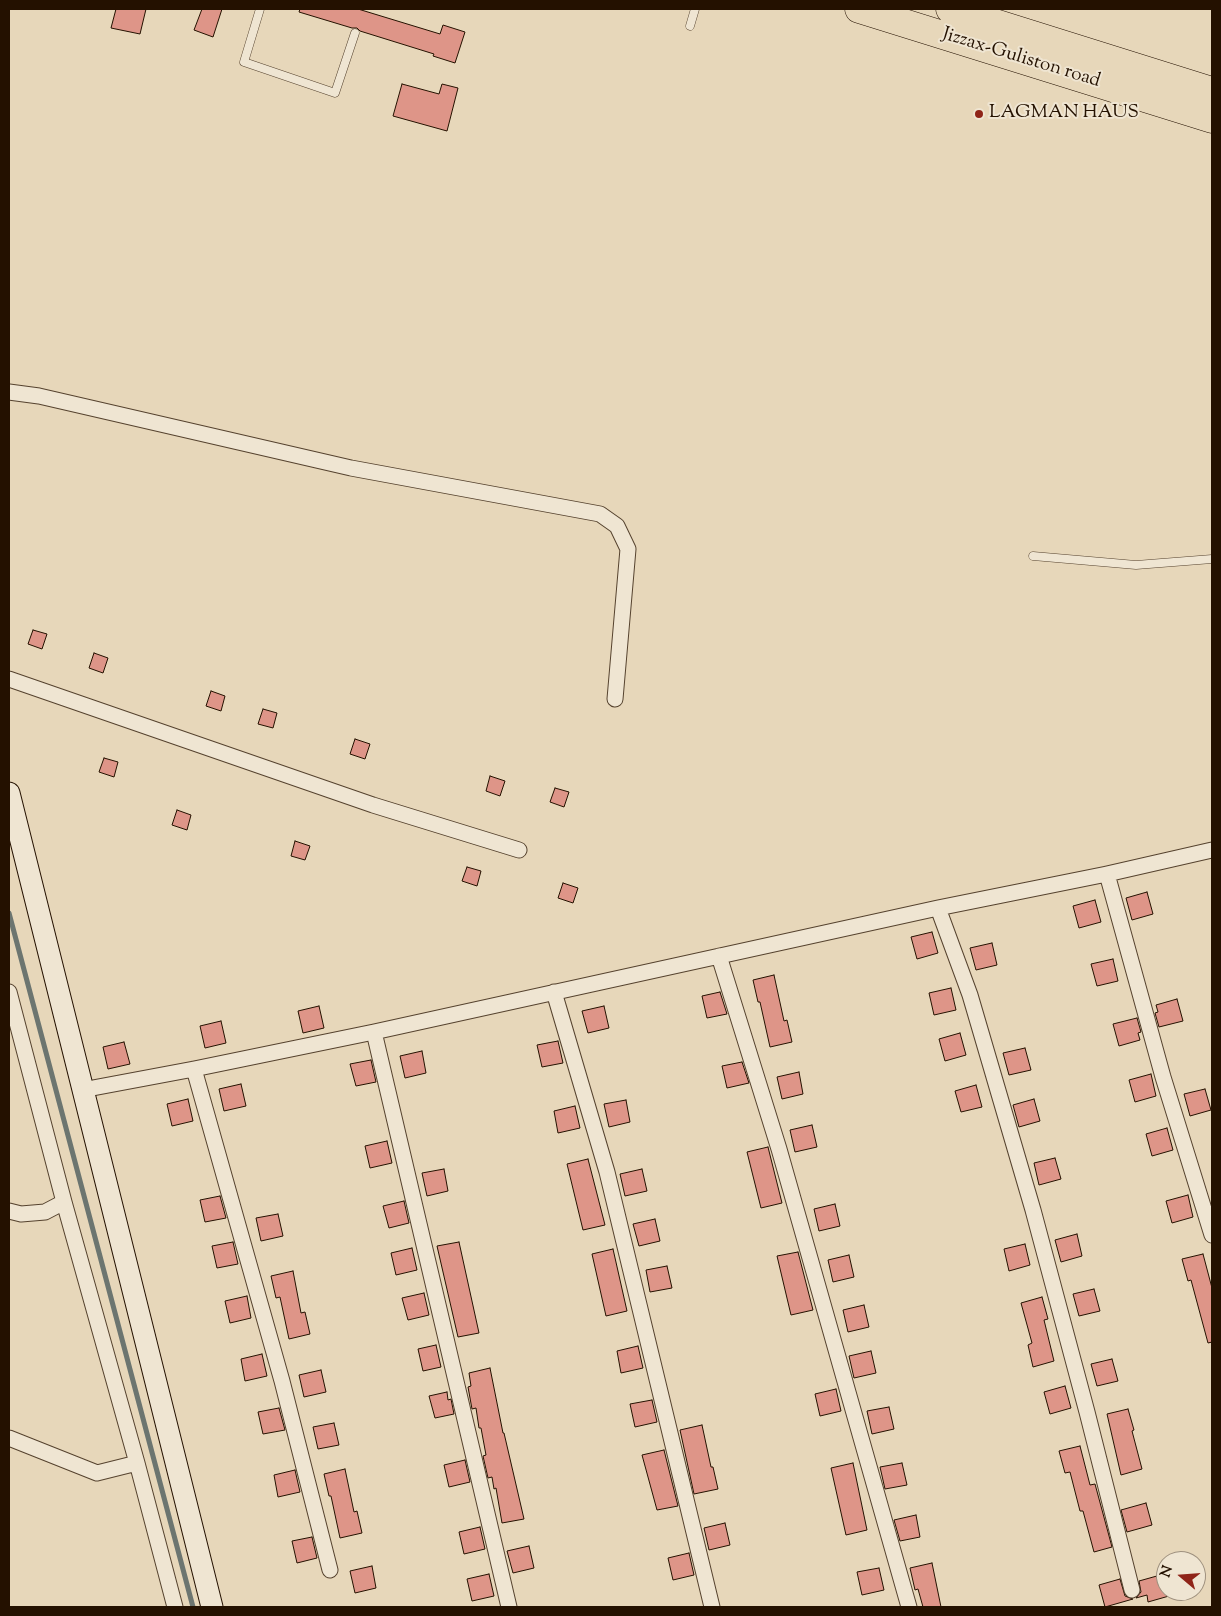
<!DOCTYPE html>
<style>
body{margin:0}
#map{position:relative;width:1221px;height:1616px;overflow:hidden;background:#e7d7ba;font-family:"Sorts Mill Goudy",serif}
canvas{display:block}
.frame{position:absolute;inset:0;border:10px solid #241100;pointer-events:none}
.north{position:absolute;left:1156px;top:1551px;width:50px;height:50px;box-sizing:border-box;background:#efe5d2;border:1px solid #9e907e;border-radius:50%;rotate:288deg;font-size:14px;font-weight:700;line-height:20px;text-align:center;color:#241100}
.north::after{content:'';display:block;margin:auto;width:18px;height:22px;background:#8f2418;clip-path:polygon(50% 0,100% 100%,50% 72%,0 100%)}
</style>
<div id="map">
<canvas width="1221" height="1616"></canvas>
<div class="frame"></div>
<div class="north">N</div>
</div>
<script>
const ctx = document.querySelector('canvas').getContext('2d');
ctx.lineJoin = 'round';
const poly = rows => new Path2D(rows.map(r => 'M' + r).join(''));
function stroke(path, color, width, dash) { ctx.strokeStyle = color; ctx.lineWidth = width; ctx.lineCap = dash ? 'butt' : 'round'; ctx.setLineDash(dash || []); ctx.stroke(path); }
function fill(path, color) { ctx.fillStyle = color; ctx.fill(path, 'evenodd'); }
function write(font, color, halo, rows, align = 'center') {
  ctx.font = font + ' "Sorts Mill Goudy",serif'; ctx.lineWidth = 4; ctx.setLineDash([]); ctx.textBaseline = 'middle'; ctx.strokeStyle = halo; ctx.fillStyle = color; for (const [text, x, y, turn = 0] of rows) {
    ctx.save(); ctx.translate(x, y); ctx.rotate((+turn || 0) * Math.PI / 180); ctx.textAlign = isNaN(turn) ? turn : align; if (halo) ctx.strokeText(text, 0, 0); ctx.fillText(text, 0, 0); ctx.restore();
  }
}
stroke(poly([
 [9,913,193,1607]
]), '#6c7570', 5);
const building = poly([
 [116,9,146,9,140,34,111,28,116,9],
 [202,9,222,9,213,37,194,30,202,9],
 [300,9,358,9,440,34,443,25,465,32,455,63,433,56,434,54,360,31,357,28,352,28,299,12,300,9],
 [402,84,439,94,442,84,458,88,447,131,393,116,402,84],
 [33,630,47,634,42,649,28,644,33,630],
 [94,653,108,658,103,673,89,668,94,653],
 [211,691,225,696,221,711,206,706,211,691],
 [263,709,277,713,273,728,258,724,263,709],
 [355,739,370,744,365,759,350,754,355,739],
 [104,758,118,762,114,777,99,772,104,758],
 [490,776,505,781,500,796,486,791,490,776],
 [555,788,569,792,564,807,550,802,555,788],
 [177,810,191,815,187,830,172,825,177,810],
 [295,841,310,846,305,860,291,856,295,841],
 [467,867,481,871,477,886,462,881,467,867],
 [563,883,578,888,573,903,558,898,563,883],
 [1147,892,1153,914,1132,920,1126,898,1147,892],
 [1095,900,1101,922,1079,928,1073,906,1095,900],
 [932,932,938,953,917,959,911,937,932,932],
 [992,943,997,965,976,970,970,948,992,943],
 [1113,959,1118,981,1097,986,1091,964,1113,959],
 [774,975,784,1021,787,1020,792,1042,770,1047,760,1002,758,1002,753,980,774,975],
 [951,988,956,1010,934,1015,929,993,951,988],
 [720,992,727,1014,707,1018,702,996,720,992],
 [1177,999,1183,1021,1159,1027,1155,1013,1158,1012,1156,1005,1177,999],
 [319,1006,324,1028,303,1033,298,1011,319,1006],
 [604,1006,609,1028,588,1033,582,1011,604,1006],
 [1137,1018,1141,1032,1138,1033,1140,1040,1119,1046,1113,1024,1137,1018],
 [221,1021,226,1043,205,1048,200,1026,221,1021],
 [960,1033,966,1055,945,1061,939,1039,960,1033],
 [558,1041,563,1063,542,1067,537,1045,558,1041],
 [124,1042,130,1064,108,1069,103,1047,124,1042],
 [1025,1048,1031,1070,1009,1075,1003,1053,1025,1048],
 [422,1051,426,1073,405,1078,400,1056,422,1051],
 [371,1060,376,1082,356,1086,350,1064,371,1060],
 [742,1062,749,1083,727,1088,722,1066,742,1062],
 [799,1072,803,1094,782,1099,777,1077,799,1072],
 [1151,1074,1156,1096,1135,1102,1129,1080,1151,1074],
 [241,1084,246,1106,224,1111,219,1089,241,1084],
 [976,1085,982,1107,961,1112,955,1091,976,1085],
 [1205,1089,1211,1110,1190,1116,1184,1094,1205,1089],
 [188,1099,193,1121,172,1126,167,1104,188,1099],
 [1034,1099,1040,1121,1019,1127,1013,1105,1034,1099],
 [626,1100,630,1122,609,1127,604,1104,626,1100],
 [575,1106,580,1128,558,1133,554,1111,575,1106],
 [812,1125,817,1147,795,1152,790,1130,812,1125],
 [1167,1128,1173,1150,1152,1156,1146,1134,1167,1128],
 [387,1141,392,1163,370,1168,365,1146,387,1141],
 [768,1147,782,1203,761,1208,747,1152,768,1147],
 [1055,1158,1061,1179,1039,1185,1034,1163,1055,1158],
 [588,1159,605,1225,583,1230,567,1164,588,1159],
 [444,1169,448,1191,427,1196,422,1173,444,1169],
 [642,1169,647,1191,625,1196,620,1174,642,1169],
 [1188,1195,1193,1217,1172,1223,1166,1201,1188,1195],
 [220,1196,226,1218,205,1222,200,1200,220,1196],
 [404,1201,409,1223,389,1228,383,1206,404,1201],
 [835,1204,840,1226,819,1231,814,1209,835,1204],
 [278,1214,283,1236,261,1241,256,1218,278,1214],
 [655,1219,660,1241,639,1246,633,1224,655,1219],
 [1077,1234,1082,1256,1061,1262,1055,1240,1077,1234],
 [233,1242,238,1264,217,1268,212,1246,233,1242],
 [459,1242,479,1333,458,1337,437,1246,459,1242],
 [1025,1244,1030,1265,1009,1271,1004,1249,1025,1244],
 [412,1248,417,1270,396,1275,391,1253,412,1248],
 [613,1249,627,1311,606,1316,592,1254,613,1249],
 [798,1252,813,1310,791,1315,777,1256,798,1252],
 [1203,1254,1212,1288,1212,1342,1208,1343,1191,1280,1188,1281,1182,1259,1203,1254],
 [849,1255,854,1277,833,1282,828,1260,849,1255],
 [667,1266,672,1288,650,1292,646,1270,667,1266],
 [293,1271,301,1313,305,1312,310,1334,289,1339,280,1297,276,1298,271,1276,293,1271],
 [1094,1289,1100,1311,1079,1316,1073,1294,1094,1289],
 [424,1293,429,1315,408,1320,402,1298,424,1293],
 [247,1296,251,1318,230,1323,225,1301,247,1296],
 [1042,1297,1048,1319,1044,1320,1054,1361,1033,1367,1028,1345,1032,1343,1021,1303,1042,1297],
 [864,1305,869,1327,848,1332,843,1310,864,1305],
 [436,1345,441,1367,423,1371,418,1349,436,1345],
 [638,1346,643,1368,621,1373,617,1351,638,1346],
 [871,1351,876,1373,854,1378,849,1356,871,1351],
 [262,1354,267,1376,245,1381,241,1359,262,1354],
 [1112,1359,1118,1381,1097,1386,1091,1364,1112,1359],
 [490,1368,503,1433,504,1433,524,1519,502,1523,496,1488,494,1489,492,1477,488,1478,483,1456,486,1455,481,1428,479,1428,476,1408,472,1409,468,1387,471,1386,469,1373,490,1368],
 [321,1370,326,1392,304,1397,299,1375,321,1370],
 [1065,1386,1071,1408,1050,1414,1044,1392,1065,1386],
 [836,1389,841,1411,820,1416,815,1394,836,1389],
 [447,1392,448,1400,451,1399,454,1414,435,1418,429,1396,447,1392],
 [652,1400,657,1422,635,1427,630,1404,652,1400],
 [889,1407,894,1429,872,1434,867,1411,889,1407],
 [279,1408,285,1430,263,1434,258,1412,279,1408],
 [1128,1409,1134,1430,1132,1431,1142,1469,1121,1475,1107,1414,1128,1409],
 [334,1423,339,1445,318,1449,313,1427,334,1423],
 [702,1425,711,1467,713,1467,718,1489,694,1494,680,1430,702,1425],
 [1080,1446,1090,1485,1095,1484,1112,1547,1094,1552,1083,1511,1080,1511,1070,1472,1065,1473,1059,1451,1080,1446],
 [664,1450,678,1506,657,1510,642,1455,664,1450],
 [465,1460,470,1482,449,1487,444,1465,465,1460],
 [853,1463,867,1530,846,1535,831,1468,853,1463],
 [902,1463,907,1485,885,1489,880,1467,902,1463],
 [345,1469,354,1512,357,1511,362,1533,340,1538,331,1496,329,1496,324,1474,345,1469],
 [295,1470,300,1492,278,1497,274,1475,295,1470],
 [1146,1503,1152,1525,1127,1532,1121,1510,1146,1503],
 [916,1515,920,1537,900,1541,894,1520,916,1515],
 [725,1523,730,1545,709,1550,704,1528,725,1523],
 [480,1527,485,1549,464,1554,459,1532,480,1527],
 [312,1537,317,1558,297,1563,292,1541,312,1537],
 [529,1546,534,1568,513,1573,507,1551,529,1546],
 [689,1553,694,1575,673,1580,668,1558,689,1553],
 [932,1563,941,1607,923,1607,918,1589,915,1590,910,1568,932,1563],
 [372,1566,376,1588,355,1593,350,1571,372,1566],
 [879,1568,884,1590,862,1595,857,1572,879,1568],
 [489,1574,494,1596,472,1601,467,1579,489,1574],
 [1164,1574,1166,1591,1168,1591,1169,1596,1148,1602,1147,1595,1136,1598,1141,1592,1139,1581,1164,1574],
 [1120,1579,1125,1596,1133,1599,1105,1607,1099,1585,1120,1579]
]);
fill(building, '#de9588');
stroke(building, '#241100', 1);
const lane = poly([
 [260,9,244,62,335,93,355,33],
 [690,26,695,9],
 [1033,556,1136,565,1212,559]
]);
const street = poly([
 [9,392,39,396,351,468,600,514,617,526,628,549,615,699],
 [9,679,373,805,519,850],
 [1107,874,1163,1077,1212,1235],
 [938,908,970,995,1033,1210,1087,1412,1132,1590],
 [719,956,779,1149,909,1607],
 [9,992,64,1202,137,1463,175,1607],
 [554,992,607,1172,712,1607],
 [374,1032,509,1607],
 [194,1069,282,1381,330,1570],
 [82,1090,194,1069,374,1032,938,908,1107,874,1212,850],
 [9,1211,21,1214,45,1212,64,1202],
 [9,1438,97,1473,137,1463]
]);
const secondary = poly([
 [9,793,212,1607]
]);
const highway = poly([
 [859,9,1212,119],
 [950,9,1212,91]
]);
stroke(lane, '#55422e', 9);
stroke(street, '#55422e', 17);
stroke(secondary, '#241100', 23);
stroke(highway, '#241100', 29);
stroke(lane, '#efe5d2', 8);
stroke(street, '#efe5d2', 15);
stroke(secondary, '#efe5d2', 21);
stroke(highway, '#e7d7ba', 28);
for (const [x, y, r, color] of [
 [979,114,5,"#8f2418"]
]) { const dot = new Path2D(); dot.arc(x, y, r, 0, 2 * Math.PI); ctx.fillStyle = color; ctx.fill(dot); stroke(dot, '#efe5d2', 2); }
write('19px', '#241100', '#efe5d2', [
 ["Jizzax-Guliston road",1021,59,17]
]);
write('19px', '#241100', '#efe5d2', [
 ["LAGMAN HAUS",989,114]
], 'left');
</script>
